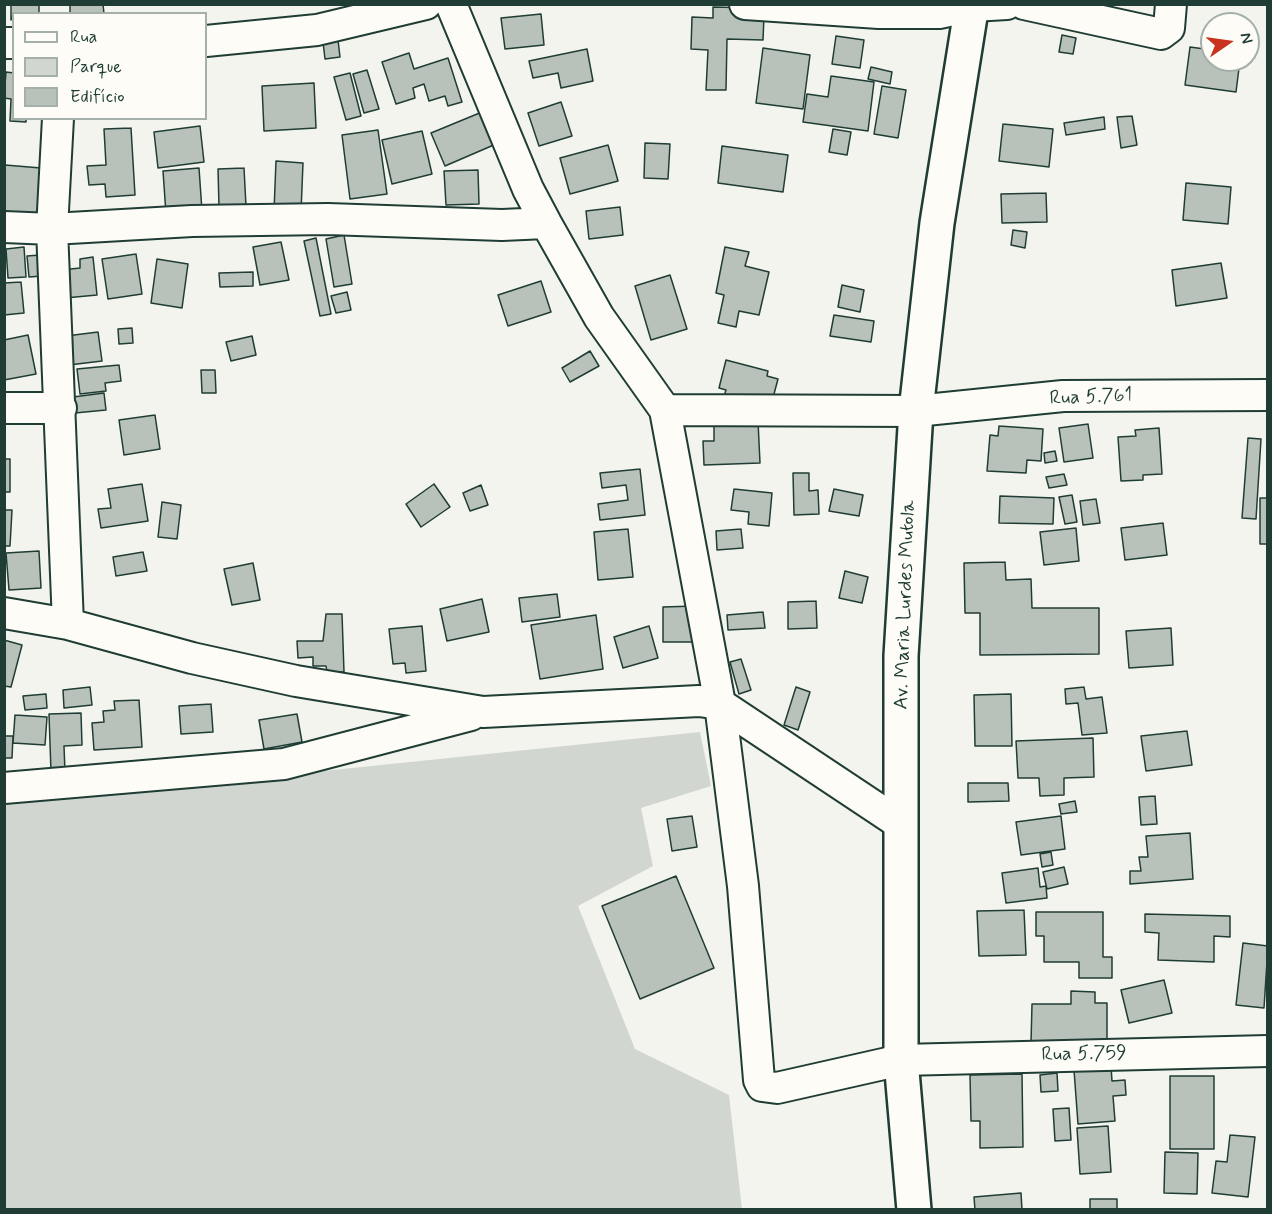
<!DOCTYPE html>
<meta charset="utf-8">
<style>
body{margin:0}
#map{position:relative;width:1272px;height:1214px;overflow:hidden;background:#f4f4ef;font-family:Mynerve,sans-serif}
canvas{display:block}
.frame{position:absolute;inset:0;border:6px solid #1f3d34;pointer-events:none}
.legend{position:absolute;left:12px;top:12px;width:195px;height:108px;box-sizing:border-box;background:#fdfcf7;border:2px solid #a4b0a9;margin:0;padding:8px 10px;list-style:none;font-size:18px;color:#1f3d34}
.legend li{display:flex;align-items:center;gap:12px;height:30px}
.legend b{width:30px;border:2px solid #a4b0a9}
.north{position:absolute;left:1200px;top:12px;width:60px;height:60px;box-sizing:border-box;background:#fdfcf7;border:2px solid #a4b0a9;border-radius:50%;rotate:77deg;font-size:16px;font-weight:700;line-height:24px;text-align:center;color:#1f3d34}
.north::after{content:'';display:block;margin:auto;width:21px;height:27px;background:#c8321e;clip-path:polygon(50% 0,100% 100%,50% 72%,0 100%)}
</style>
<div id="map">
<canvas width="1272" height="1214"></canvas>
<div class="frame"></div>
<ul class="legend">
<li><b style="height:8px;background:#fdfcf7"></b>Rua</li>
<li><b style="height:16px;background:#d1d6d1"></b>Parque</li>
<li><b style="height:16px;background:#b9c1bb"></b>Edifício</li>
</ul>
<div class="north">N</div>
</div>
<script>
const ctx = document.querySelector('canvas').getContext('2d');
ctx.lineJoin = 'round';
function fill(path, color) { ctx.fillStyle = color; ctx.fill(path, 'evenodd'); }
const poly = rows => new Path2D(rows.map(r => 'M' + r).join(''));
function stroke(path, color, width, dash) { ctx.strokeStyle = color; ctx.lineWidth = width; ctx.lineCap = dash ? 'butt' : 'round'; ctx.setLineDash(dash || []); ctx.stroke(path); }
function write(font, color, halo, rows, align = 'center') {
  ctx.font = font + ' Mynerve,sans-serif'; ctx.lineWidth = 4.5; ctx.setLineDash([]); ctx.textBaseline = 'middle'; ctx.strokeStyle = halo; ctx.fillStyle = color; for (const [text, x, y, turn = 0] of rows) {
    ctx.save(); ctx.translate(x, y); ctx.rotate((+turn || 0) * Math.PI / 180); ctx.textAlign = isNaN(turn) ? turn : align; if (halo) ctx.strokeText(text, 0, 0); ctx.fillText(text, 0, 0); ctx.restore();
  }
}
fill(poly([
 [700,732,711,786,641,808,653,866,578,906,635,1049,729,1095,742,1209,5,1209,4,804]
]), '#d1d6d1');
const building = poly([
 [11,4,39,4,39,14,14,14,11,20,11,4],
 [70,4,103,4,104,14,70,14,70,4],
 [713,7,756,8,764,16,763,40,727,39,726,90,706,90,708,50,691,49,692,17,713,18,713,7],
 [541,14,544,45,505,49,501,18,541,14],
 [1062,35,1076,38,1073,54,1059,52,1062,35],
 [836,36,864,40,860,68,832,64,836,36],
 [338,40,340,57,325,59,323,42,338,40],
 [1190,47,1212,50,1212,60,1240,60,1236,92,1185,85,1190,47],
 [763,48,810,55,803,109,756,103,763,48],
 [587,49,593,81,561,88,558,73,533,78,529,61,587,49],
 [409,53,414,69,448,58,462,102,448,106,445,96,429,101,424,84,413,88,415,98,396,104,382,62,409,53],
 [871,67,892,72,890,84,868,79,871,67],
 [367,70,379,109,364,113,353,74,367,70],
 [6,72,14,73,14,118,26,118,26,122,10,121,11,99,4,98,6,72],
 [350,73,361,116,346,120,334,77,350,73],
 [831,76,874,82,868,131,803,122,807,94,828,97,831,76],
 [314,83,316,128,264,131,262,86,314,83],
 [882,86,906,90,898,138,874,134,882,86],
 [561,102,572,136,539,146,528,113,561,102],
 [482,112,496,144,445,166,431,133,482,112],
 [1132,116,1137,145,1121,148,1117,117,1132,116],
 [1104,117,1105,129,1066,135,1064,123,1104,117],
 [1003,124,1053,129,1049,167,999,161,1003,124],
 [200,126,204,162,158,168,154,132,200,126],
 [131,128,135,195,106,197,105,184,89,185,87,166,106,165,104,129,131,128],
 [833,129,851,132,847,155,829,152,833,129],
 [378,130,387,194,350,199,342,135,378,130],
 [422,131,432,174,392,184,382,140,422,131],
 [645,143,670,144,668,179,644,178,645,143],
 [608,145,618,181,570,194,560,158,608,145],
 [722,146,788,155,783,192,718,183,722,146],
 [276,161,303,163,301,212,274,211,276,161],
 [5,165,41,168,37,221,4,218,5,165],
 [199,168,202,211,166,214,163,171,199,168],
 [244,168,246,206,219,207,218,169,244,168],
 [478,170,479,204,446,205,444,171,478,170],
 [1186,183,1231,187,1228,224,1183,220,1186,183],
 [1046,193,1047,222,1002,223,1001,194,1046,193],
 [620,207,623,235,589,239,586,211,620,207],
 [1013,230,1027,232,1025,248,1011,245,1013,230],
 [344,235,352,284,334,287,326,239,344,235],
 [316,238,331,314,320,316,304,241,316,238],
 [281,242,289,280,260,285,253,247,281,242],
 [24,247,26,277,8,278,6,249,24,247],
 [725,247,749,252,745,266,769,272,759,315,739,311,736,327,718,323,724,295,716,293,725,247],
 [136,254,142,294,108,299,102,259,136,254],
 [40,255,42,276,29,277,27,256,40,255],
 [93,257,97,295,65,298,61,270,80,268,80,259,93,257],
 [157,259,188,264,182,308,151,303,157,259],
 [1221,263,1227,298,1176,306,1172,270,1221,263],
 [253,272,253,286,220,287,219,273,253,272],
 [670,275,687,329,651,340,635,286,670,275],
 [541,281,551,312,508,326,498,295,541,281],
 [21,282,24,313,4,315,4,283,21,282],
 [842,285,864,290,860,312,838,307,842,285],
 [347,292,351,310,336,313,331,296,347,292],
 [834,315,874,321,871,342,830,336,834,315],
 [132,328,133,343,119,344,118,329,132,328],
 [98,332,102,361,69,365,66,336,98,332],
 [28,335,36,374,4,380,4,340,28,335],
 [252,336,256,355,231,361,226,342,252,336],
 [590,351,599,366,570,382,562,368,590,351],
 [726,360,768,371,767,376,778,379,770,409,724,396,726,390,719,388,726,360],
 [119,365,121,381,105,383,106,391,80,394,77,369,119,365],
 [201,370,215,370,216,393,202,393,201,370],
 [104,393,106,410,75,413,73,397,104,393],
 [155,415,160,449,124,455,119,420,155,415],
 [758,421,760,463,704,465,703,441,714,441,714,422,758,421],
 [1088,424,1093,458,1064,462,1059,428,1088,424],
 [999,426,1043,429,1041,461,1027,460,1026,473,987,471,990,435,998,436,999,426],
 [1159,428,1162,474,1143,475,1143,480,1121,481,1118,437,1136,436,1135,430,1159,428],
 [1248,438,1261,439,1256,519,1242,518,1248,438],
 [1055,451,1057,461,1045,463,1044,453,1055,451],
 [4,459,10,459,10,492,4,492,4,459],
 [640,469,645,515,600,520,598,504,628,500,626,485,602,488,600,473,640,469],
 [793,473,809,473,809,491,818,490,819,514,794,515,793,473],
 [1064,474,1067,485,1049,488,1046,477,1064,474],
 [142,484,148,521,101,528,98,509,111,508,108,489,142,484],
 [434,484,450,507,421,527,406,504,434,484],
 [481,485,488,505,470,511,463,493,481,485],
 [734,489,772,493,769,526,748,524,749,512,731,510,734,489],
 [834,489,863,495,859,516,829,511,834,489],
 [1072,495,1077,522,1065,524,1059,497,1072,495],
 [1000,496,1054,498,1053,524,999,523,1000,496],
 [1260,498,1268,498,1268,544,1260,544,1260,498],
 [1096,499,1100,523,1083,525,1080,501,1096,499],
 [162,502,181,505,177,539,158,537,162,502],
 [4,510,12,510,10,546,4,546,4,510],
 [1163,523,1167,555,1125,560,1121,528,1163,523],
 [1076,528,1079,561,1044,565,1040,532,1076,528],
 [628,529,633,577,598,580,594,532,628,529],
 [741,529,743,548,717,550,716,531,741,529],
 [39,551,41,588,9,590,6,553,39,551],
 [143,552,147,571,116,576,113,557,143,552],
 [1005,562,1006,580,1031,579,1032,608,1099,608,1099,654,980,655,980,613,965,613,964,563,1005,562],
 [253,563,260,600,232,605,224,569,253,563],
 [845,571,868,577,862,603,839,598,845,571],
 [557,594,560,617,522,622,519,598,557,594],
 [482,599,489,632,447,641,440,609,482,599],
 [816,601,817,628,788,629,788,602,816,601],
 [695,606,695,642,663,642,663,607,695,606],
 [763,612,765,628,728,630,727,615,763,612],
 [326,614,342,614,344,672,327,672,326,666,313,666,313,657,298,658,297,641,323,641,326,614],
 [596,615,603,669,540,679,531,625,596,615],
 [422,626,426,671,406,673,405,663,393,664,389,629,422,626],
 [649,626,658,658,623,668,614,637,649,626],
 [1171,628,1173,665,1129,668,1126,631,1171,628],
 [4,640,22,645,11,687,4,686,4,640],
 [741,659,751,690,739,694,730,662,741,659],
 [90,687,92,705,64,708,63,690,90,687],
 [796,687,810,692,798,730,784,725,796,687],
 [1084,687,1086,699,1102,697,1107,733,1082,735,1078,703,1066,704,1065,689,1084,687],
 [46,694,47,708,25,710,23,696,46,694],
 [1011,694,1012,746,975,746,974,695,1011,694],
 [139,700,142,747,94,750,92,723,104,722,103,711,115,710,114,701,139,700],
 [211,704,213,732,181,734,179,706,211,704],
 [81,713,82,745,64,746,65,772,51,772,49,714,81,713],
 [297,714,302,742,264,749,259,720,297,714],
 [15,715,47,717,45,745,13,743,15,715],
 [1187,731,1192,765,1146,771,1141,736,1187,731],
 [4,736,13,736,12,758,4,758,4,736],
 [1093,738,1094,777,1064,778,1064,795,1040,796,1039,778,1018,778,1016,741,1093,738],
 [968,783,1008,783,1009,801,968,802,968,783],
 [1155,796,1157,824,1141,825,1139,797,1155,796],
 [1075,801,1077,812,1061,814,1059,804,1075,801],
 [692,816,697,847,672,851,667,819,692,816],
 [1061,816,1065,849,1021,855,1016,822,1061,816],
 [1190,833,1193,879,1130,884,1130,871,1141,871,1139,857,1148,857,1146,836,1190,833],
 [1051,852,1053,865,1042,867,1040,854,1051,852],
 [1064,867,1068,884,1047,889,1043,872,1064,867],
 [1038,868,1040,887,1046,886,1047,898,1006,903,1002,873,1038,868],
 [676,876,714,968,640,999,602,906,676,876],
 [1024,910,1026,955,979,956,977,911,1024,910],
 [1036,912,1103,912,1103,957,1112,957,1112,978,1079,978,1079,962,1044,962,1044,936,1036,936,1036,912],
 [1145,914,1230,916,1230,937,1214,936,1214,962,1158,960,1159,933,1145,932,1145,914],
 [1243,943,1268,946,1264,1008,1236,1005,1243,943],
 [1164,980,1172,1013,1129,1023,1121,990,1164,980],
 [1071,991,1095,992,1095,1003,1107,1003,1107,1044,1031,1043,1032,1004,1071,1004,1071,991],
 [1111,1066,1112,1081,1125,1080,1126,1095,1113,1096,1115,1121,1078,1124,1074,1070,1111,1066],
 [1057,1073,1058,1091,1041,1092,1040,1075,1057,1073],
 [1022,1074,1023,1147,980,1148,980,1121,971,1121,970,1075,1022,1074],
 [1170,1076,1214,1076,1214,1149,1170,1149,1170,1076],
 [1069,1108,1071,1140,1055,1141,1053,1109,1069,1108],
 [1108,1126,1111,1172,1080,1174,1077,1128,1108,1126],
 [1230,1135,1255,1137,1248,1197,1212,1193,1216,1161,1227,1162,1230,1135],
 [1165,1152,1198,1153,1197,1194,1164,1193,1165,1152],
 [1021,1193,1022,1210,975,1210,974,1197,1021,1193],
 [1090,1199,1117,1199,1117,1210,1090,1210,1090,1199]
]);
fill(building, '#b9c1bb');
stroke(building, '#1f3d34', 1.5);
const minor = poly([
 [451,4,528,189,546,223,599,317,665,410,720,704,743,886,759,1080,762,1086,777,1088,901,1060,1268,1051],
 [745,4,879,13,939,13,972,6,1007,4],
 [1024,4,1161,34,1169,28,1171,4],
 [206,41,317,30,426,4],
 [4,43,14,43],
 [58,118,52,229,68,624],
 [4,227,52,229,192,221,328,219,502,225,546,223],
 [4,408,61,408],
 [665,410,916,411,1063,396,1268,395],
 [4,613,68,624,192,658,296,681,483,712,699,701,720,704,902,825],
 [4,788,284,764,471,715]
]);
const major = poly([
 [914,1210,901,1060,901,656,916,411,937,223,972,4]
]);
stroke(minor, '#1f3d34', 34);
stroke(major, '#1f3d34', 38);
stroke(minor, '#fdfcf7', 30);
stroke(major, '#fdfcf7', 33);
write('20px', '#1f3d34', '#fdfcf7', [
 ["Rua 5.761",1091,398,-2],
 ["Av. Maria Lurdes Mutola",906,605,-88],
 ["Rua 5.759",1084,1055,-1]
]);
</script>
